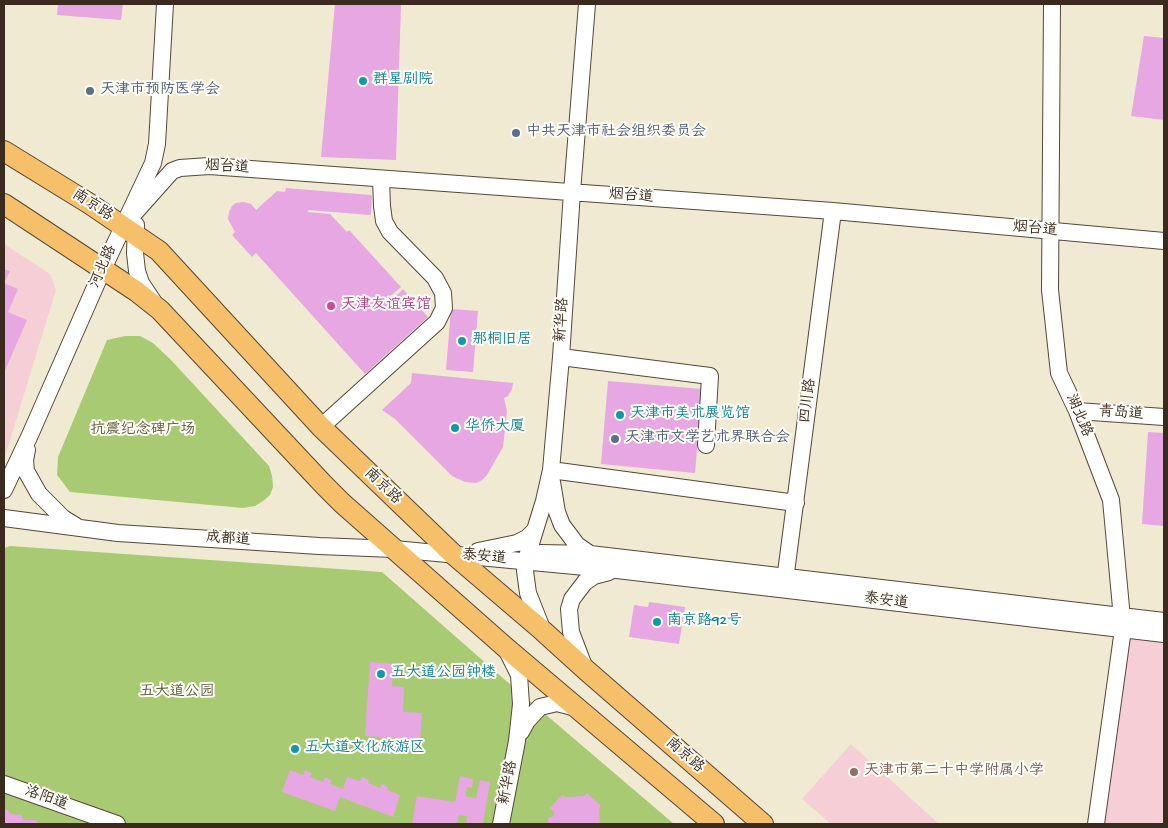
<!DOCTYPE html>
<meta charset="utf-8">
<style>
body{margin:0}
#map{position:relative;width:1168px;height:828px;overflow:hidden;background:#f0ead2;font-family:"Gochi Hand",sans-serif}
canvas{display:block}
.frame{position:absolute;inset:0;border:5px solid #3b2a1e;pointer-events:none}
</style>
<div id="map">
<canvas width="1168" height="828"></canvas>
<div class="frame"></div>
</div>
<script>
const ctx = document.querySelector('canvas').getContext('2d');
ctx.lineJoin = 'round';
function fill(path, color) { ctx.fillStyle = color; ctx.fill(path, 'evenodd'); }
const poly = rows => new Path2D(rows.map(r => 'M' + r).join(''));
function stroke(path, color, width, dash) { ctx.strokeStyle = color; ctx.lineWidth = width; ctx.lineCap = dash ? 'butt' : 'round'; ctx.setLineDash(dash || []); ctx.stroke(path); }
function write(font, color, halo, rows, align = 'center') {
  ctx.font = font + ' "Gochi Hand","LXGW WenKai TC",sans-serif'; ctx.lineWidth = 4; ctx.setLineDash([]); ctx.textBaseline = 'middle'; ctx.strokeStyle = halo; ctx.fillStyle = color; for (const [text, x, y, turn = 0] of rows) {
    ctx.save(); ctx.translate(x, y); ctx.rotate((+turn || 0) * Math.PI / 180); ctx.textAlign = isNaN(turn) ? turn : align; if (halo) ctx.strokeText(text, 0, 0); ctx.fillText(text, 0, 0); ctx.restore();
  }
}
fill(poly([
 [4,244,50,274,56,290,4,460],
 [1117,623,1164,629,1164,824,1097,824],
 [851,744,939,824,831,824,802,799]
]), '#f6cfd6');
fill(poly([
 [125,336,140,336,153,343,171,360,269,466,272,476,273,487,270,495,263,501,255,506,243,508,70,492,57,475,58,457,107,340],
 [10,546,382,572,497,673,674,824,4,824,4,548]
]), '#a8ca73');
fill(poly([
 [58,4,123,4,121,20,57,15],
 [335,4,401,5,396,160,321,157],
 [1144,36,1164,38,1164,120,1131,116],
 [286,188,371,195,372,196,371,214,369,215,309,210,307,212,330,214,347,232,349,230,401,287,388,298,391,301,403,289,428,317,365,374,256,253,252,257,232,235,235,232,228,219,229,212,232,206,236,203,244,202,251,204,256,210,277,191,285,192],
 [4,269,10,271,4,283,18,289,8,312,27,320,4,373],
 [451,309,478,311,473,372,446,370],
 [412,373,513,383,512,389,508,396,504,398,507,411,503,447,487,475,482,480,476,483,465,482,452,476,395,419,382,410,411,383],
 [608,381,702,389,695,473,601,464],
 [1148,432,1164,433,1164,526,1142,524],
 [649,602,685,607,679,644,629,637,634,605,648,607],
 [370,662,394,664,392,686,404,687,403,712,422,713,420,740,365,736],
 [290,770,303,775,305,770,312,773,310,777,323,782,325,777,331,780,330,784,343,789,347,777,360,781,362,777,369,780,368,783,380,788,382,784,388,787,387,790,400,795,393,817,340,797,335,811,282,792],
 [460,776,473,779,472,788,467,787,465,796,476,798,480,780,490,782,483,824,466,824,467,816,459,815,457,824,412,824,417,796,455,802],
 [587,793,601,806,599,809,600,824,550,824,548,823,548,818,554,816,554,812,550,808,562,795,566,797,584,796],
 [4,809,8,810,10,814,22,815,23,820,36,820,38,824,4,824]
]), '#e7a7e3');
const minor = poly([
 [1052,4,1050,290,1059,373,1077,411,1111,500,1123,629,1096,824],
 [136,225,135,253,137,271,141,283,153,301],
 [123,226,172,171,180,168,209,166,833,211,1164,241],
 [561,357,710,376,706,445],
 [1077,411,1164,417],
 [321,427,437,322,444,308,443,293,435,278,390,232,384,221,382,206,381,179],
 [27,450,25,460,26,471,39,494,63,518,76,526],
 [551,470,796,503],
 [552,482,557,512,562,525,577,545,590,554],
 [4,490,30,435,103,269,153,163,157,144,165,4],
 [4,518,118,533,319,546,394,549,617,570,1164,634],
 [478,551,517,543,527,538,534,531],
 [541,553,590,554,1164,621],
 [784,588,833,211],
 [543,631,528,593,525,571,528,553,544,501,551,470,561,357,572,192,587,4],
 [584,666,571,632,569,609,572,599,585,582,594,576,609,572],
 [521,732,527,721,540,707,557,703,576,708],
 [4,784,117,824],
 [501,824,517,741,521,704,519,675,507,651]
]);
const major = poly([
 [4,151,90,204,159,251,321,427,454,555,543,631,586,670,763,824],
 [4,204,136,291,160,310,324,485,342,503,505,647,714,824]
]);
stroke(minor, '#564739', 18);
stroke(major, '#564739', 22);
stroke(minor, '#fff', 16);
stroke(major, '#f6c06b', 20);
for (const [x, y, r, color] of [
 [363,81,5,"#0f9aa8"],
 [90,91,5,"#5c6f8a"],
 [516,133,5,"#5c6f8a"],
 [331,306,5,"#d1479c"],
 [462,341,5,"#0f9aa8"],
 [620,415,5,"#0f9aa8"],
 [455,428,5,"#0f9aa8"],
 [615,439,5,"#5c6f8a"],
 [657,622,5,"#0f9aa8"],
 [381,674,5,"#0f9aa8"],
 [295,749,5,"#0f9aa8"],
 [854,772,5,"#8d6e63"]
]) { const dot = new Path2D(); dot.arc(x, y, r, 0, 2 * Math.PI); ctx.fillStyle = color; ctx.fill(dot); stroke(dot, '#fdfcf7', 2); }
write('15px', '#0d838f', '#fdfcf7', [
 ["群星剧院",373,81],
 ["那桐旧居",472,341],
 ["天津市美术展览馆",630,415],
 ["华侨大厦",465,428],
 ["南京路92号",667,622],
 ["五大道公园钟楼",391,674],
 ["五大道文化旅游区",305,749]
], 'left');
write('15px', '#4e5e75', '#fdfcf7', [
 ["天津市预防医学会",100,91],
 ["中共天津市社会组织委员会",526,133],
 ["天津市文学艺术界联合会",625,439]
], 'left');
write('15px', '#3b2a1e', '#fdfcf7', [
 ["烟台道",227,168,3],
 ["烟台道",631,197,4],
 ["南京路",92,206,33],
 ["烟台道",1035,230,5],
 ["河北路",104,267,-66],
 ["新华路",563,320,-86],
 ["四川路",809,401,-83],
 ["青岛道",1121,414,4],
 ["湖北路",1078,416,67],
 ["南京路",382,487,44],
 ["成都道",228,540,4],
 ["泰安道",484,558,5],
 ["泰安道",886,602,7],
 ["南京路",684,756,41],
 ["新华路",509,783,-79],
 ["洛阳道",46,799,20]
]);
write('15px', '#b23c85', '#fdfcf7', [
 ["天津友谊宾馆",341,306]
], 'left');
write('15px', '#5c5a38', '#fdfcf7', [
 ["抗震纪念碑广场",143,431],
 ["五大道公园",177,693]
]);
write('15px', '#785e54', '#fdfcf7', [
 ["天津市第二十中学附属小学",864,772]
], 'left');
</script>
